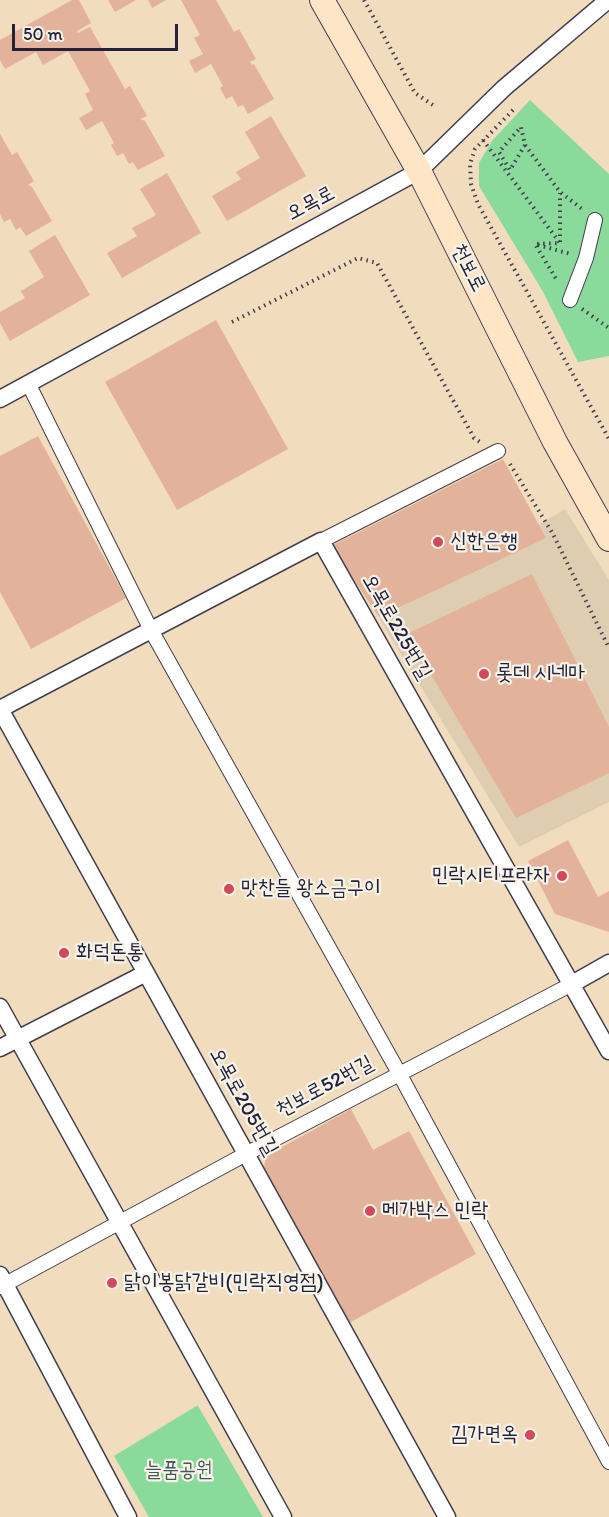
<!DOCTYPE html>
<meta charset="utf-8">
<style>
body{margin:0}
#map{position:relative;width:609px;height:1517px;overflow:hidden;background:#f1dcbd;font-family:Itim,sans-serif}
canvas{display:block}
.scale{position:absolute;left:12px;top:24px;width:166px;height:27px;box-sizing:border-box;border:3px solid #22223b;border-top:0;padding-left:8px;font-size:18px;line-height:21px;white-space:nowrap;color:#22223b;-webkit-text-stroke:4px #f7f3e8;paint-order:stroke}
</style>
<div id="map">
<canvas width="609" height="1517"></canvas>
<div class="scale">50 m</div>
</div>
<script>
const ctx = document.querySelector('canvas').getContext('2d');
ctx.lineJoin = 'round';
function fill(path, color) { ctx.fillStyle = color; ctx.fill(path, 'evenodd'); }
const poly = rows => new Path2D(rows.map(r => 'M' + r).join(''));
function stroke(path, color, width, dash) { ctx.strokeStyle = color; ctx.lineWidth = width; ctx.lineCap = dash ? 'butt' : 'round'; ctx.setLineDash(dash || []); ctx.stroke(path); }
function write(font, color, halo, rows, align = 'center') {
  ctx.font = font + ' Itim,"Poor Story",sans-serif'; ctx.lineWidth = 4.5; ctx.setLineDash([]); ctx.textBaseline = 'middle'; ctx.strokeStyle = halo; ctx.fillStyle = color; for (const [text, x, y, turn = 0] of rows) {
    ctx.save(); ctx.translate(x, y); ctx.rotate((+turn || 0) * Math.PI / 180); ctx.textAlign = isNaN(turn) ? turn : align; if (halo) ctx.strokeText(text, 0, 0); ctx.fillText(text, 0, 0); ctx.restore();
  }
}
fill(poly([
 [565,509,609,580,609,802,519,847,380,620]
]), '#dfcdb2');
fill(poly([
 [530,100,609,174,609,356,578,362,542,290,479,186,479,163,492,141],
 [198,1405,198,1406,263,1517,149,1517,114,1456]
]), '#89da9b');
fill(poly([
 [72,0,79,0,91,23,77,31,78,33,90,27,125,89,130,86,147,116,140,119,145,121,165,156,138,170,133,162,129,164,123,153,117,156,111,145,114,143,102,121,86,130,79,118,93,110,85,94,90,91,68,51,43,65,36,52,5,69,0,60,0,40],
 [108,0,136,0,115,12],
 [148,0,166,0,152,8],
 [181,0,216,0,234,32,239,29,256,59,250,62,252,65,254,64,274,99,248,114,243,105,238,107,232,96,226,99,220,88,223,86,211,64,195,73,189,61,203,54,194,38,200,35],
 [271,116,306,176,227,221,212,196,241,179,236,172,260,158,245,132],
 [0,134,12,155,17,152,34,181,28,185,32,187,52,221,26,236,20,227,16,230,10,219,4,222,0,214],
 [167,173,201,233,122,278,107,253,137,236,132,228,156,215,140,189],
 [55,235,90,295,10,341,0,323,0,312,25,298,21,291,44,277,29,251],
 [216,320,288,449,177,510,105,382],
 [38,436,126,598,31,649,0,592,0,456],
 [503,459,546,538,379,617,331,546],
 [532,574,609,727,609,773,516,818,407,634],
 [568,840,598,897,609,891,609,932,555,914,528,861],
 [351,1109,373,1150,409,1131,476,1254,349,1323,264,1167,266,1156]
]), '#e3b29a');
const pedestrian = poly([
 [570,300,586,258,595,220],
 [28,383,151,630,399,1073,609,1462],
 [321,541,498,451],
 [0,1287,246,1154,572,984]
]);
const minor = poly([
 [0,399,419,171,504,88,608,0],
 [0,709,321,541,609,1051],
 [0,709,447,1517],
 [572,984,609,963],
 [0,1007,283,1517],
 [0,1048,146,973],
 [0,1275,128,1517]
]);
const secondary = poly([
 [322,0,419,171,555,442,609,539]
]);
stroke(pedestrian, '#413e4e', 16);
stroke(minor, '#413e4e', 19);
stroke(secondary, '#413e4e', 26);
stroke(poly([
 [364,0,415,93,436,107],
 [513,110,475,149,470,164,471,184,478,204,609,439],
 [483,140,560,243,535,244,558,282],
 [525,145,510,170,499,152,521,127,525,145,560,192,582,209],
 [560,242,560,193],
 [538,245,571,254],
 [582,309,609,328],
 [232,322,358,258,377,263,474,438,480,442],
 [510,464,553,534,609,648]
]), '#413e4e', 4, [1.5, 4.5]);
stroke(pedestrian, '#fff', 14);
stroke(minor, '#fff', 16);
stroke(secondary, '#fee5c5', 24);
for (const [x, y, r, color] of [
 [438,542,6,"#d1495b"],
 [484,674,6,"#d1495b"],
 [562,876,6,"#d1495b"],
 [229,889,6,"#d1495b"],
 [64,953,6,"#d1495b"],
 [370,1211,6,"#d1495b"],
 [112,1283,6,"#d1495b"],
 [530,1435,6,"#d1495b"]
]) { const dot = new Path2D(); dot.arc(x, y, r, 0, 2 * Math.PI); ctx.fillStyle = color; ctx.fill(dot); stroke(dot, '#f7f3e8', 2); }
write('21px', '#22223b', '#f7f3e8', [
 ["오목로",311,204,-28],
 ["천보로",468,268,63],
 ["오목로225번길",396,627,60],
 ["천보로52번길",325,1087,-28],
 ["오목로205번길",243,1102,61]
]);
write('21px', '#22223b', '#f7f3e8', [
 ["신한은행",450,542],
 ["롯데 시네마",496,674],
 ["민락시티프라자",550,876,"right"],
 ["맛찬들 왕소금구이",241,889],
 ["화덕돈통",76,953],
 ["메가박스 민락",382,1211],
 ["닭이봉닭갈비(민락직영점)",124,1283],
 ["김가면옥",518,1435,"right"]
], 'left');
write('21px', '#415958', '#f7f3e8', [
 ["늘품공원",179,1471]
]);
</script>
